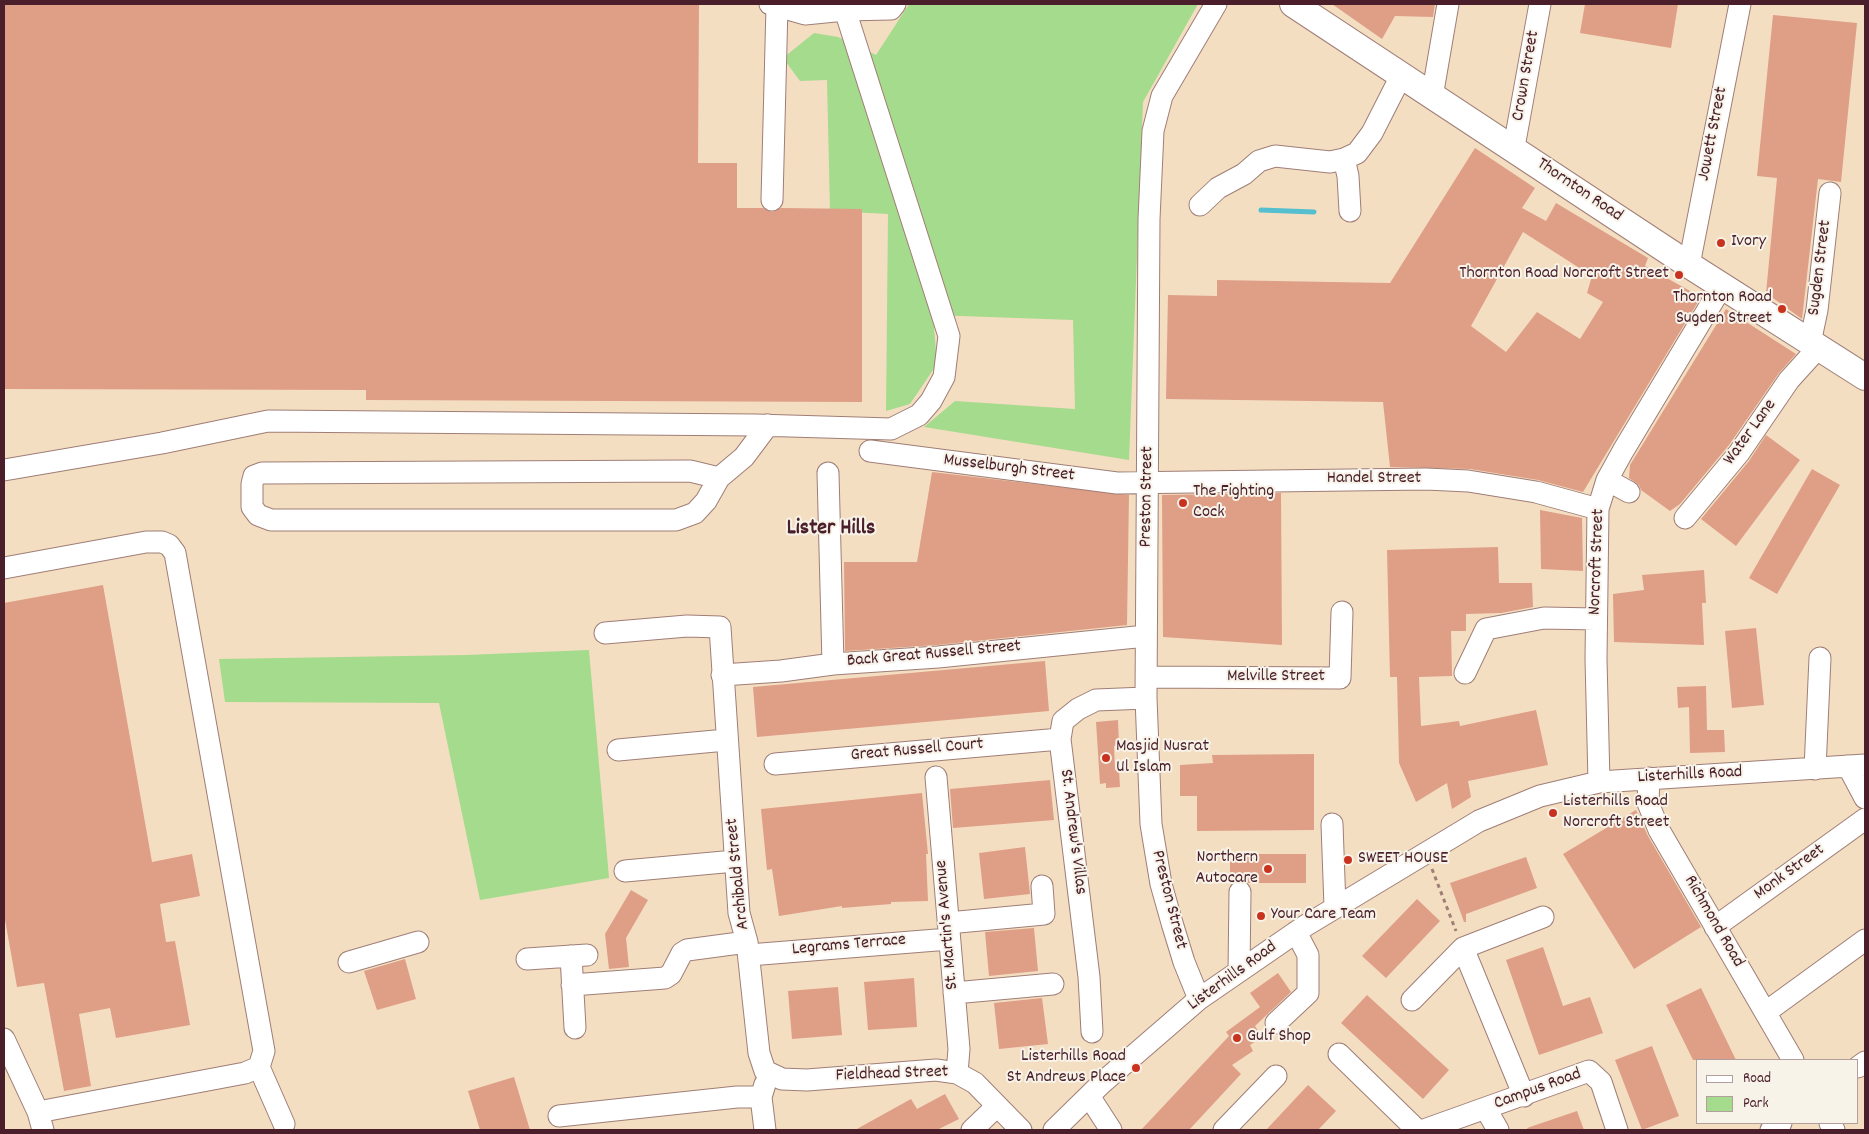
<!DOCTYPE html>
<style>
body{margin:0}
#map{position:relative;width:1869px;height:1134px;overflow:hidden;background:#f4dec2;font-family:Dekko,sans-serif}
canvas{display:block}
.frame{position:absolute;inset:0;border:5px solid #4a1f2b;pointer-events:none}
.legend{position:absolute;left:1696px;top:1059px;width:162px;height:65px;box-sizing:border-box;background:#f7f3e8;border:1px solid #b29e9c;margin:0;padding:6px 9px;list-style:none;font-size:15px;color:#4a1f2b}
.legend li{display:flex;align-items:center;gap:10px;height:25px}
.legend b{width:25px;border:1px solid #b29e9c}
</style>
<div id="map">
<canvas width="1869" height="1134"></canvas>
<div class="frame"></div>
<ul class="legend">
<li><b style="height:6px;background:#fff"></b>Road</li>
<li><b style="height:14px;background:#a5db8c"></b>Park</li>
</ul>
</div>
<script>
const ctx = document.querySelector('canvas').getContext('2d');
ctx.lineJoin = 'round';
function fill(path, color) { ctx.fillStyle = color; ctx.fill(path, 'evenodd'); }
const poly = rows => new Path2D(rows.map(r => 'M' + r).join(''));
function stroke(path, color, width, dash) { ctx.strokeStyle = color; ctx.lineWidth = width; ctx.lineCap = dash ? 'butt' : 'round'; ctx.setLineDash(dash || []); ctx.stroke(path); }
function write(font, color, halo, rows, align = 'center') {
  ctx.font = font + ' Dekko,sans-serif'; ctx.lineWidth = 4; ctx.setLineDash([]); ctx.textBaseline = 'middle'; ctx.strokeStyle = halo; ctx.fillStyle = color; for (const [text, x, y, turn = 0] of rows) {
    ctx.save(); ctx.translate(x, y); ctx.rotate((+turn || 0) * Math.PI / 180); ctx.textAlign = isNaN(turn) ? turn : align; if (halo) ctx.strokeText(text, 0, 0); ctx.fillText(text, 0, 0); ctx.restore();
  }
}
fill(poly([
 [909,4,1198,4,1143,102,1129,460,924,427,955,401,1075,409,1073,320,933,315,937,364,910,404,886,411,888,214,830,211,827,80,800,81,783,58,814,33,838,37,876,55],
 [589,650,609,878,480,900,439,703,225,702,219,659,466,655]
]), '#a5db8c');
stroke(poly([
 [1261,210,1314,212]
]), '#54bfcf', 5);
fill(poly([
 [4,4,699,4,698,163,737,163,737,208,763,208,772,212,781,208,862,209,862,402,366,400,366,390,4,389],
 [1332,4,1435,4,1433,17,1395,16,1382,39],
 [1585,4,1678,4,1671,48,1580,33],
 [1773,15,1857,23,1841,182,1818,179,1802,319,1766,293,1777,178,1757,176],
 [1475,148,1535,188,1522,208,1546,221,1556,203,1648,258,1645,266,1701,297,1583,492,1538,480,1470,469,1390,467,1383,402,1166,399,1168,295,1217,296,1217,280,1390,283],
 [1523,232,1592,276,1587,293,1603,302,1580,339,1537,312,1506,352,1471,326],
 [1726,309,1796,354,1779,373,1729,445,1680,504,1670,511,1641,490,1639,485,1629,478,1630,465],
 [1766,435,1800,460,1736,546,1701,519,1749,461],
 [1812,469,1840,485,1777,594,1749,578],
 [932,472,1129,495,1127,625,937,645,845,651,844,562,917,562],
 [1281,493,1282,645,1163,637,1162,495],
 [1540,510,1582,518,1583,571,1541,569],
 [1498,547,1499,583,1532,583,1533,607,1501,613,1466,614,1466,631,1451,631,1452,676,1419,677,1421,726,1459,721,1460,726,1536,710,1548,765,1468,781,1471,797,1452,809,1447,783,1416,802,1399,763,1397,677,1390,677,1387,550],
 [1704,570,1706,603,1702,603,1704,645,1614,642,1613,594,1644,590,1642,575],
 [103,585,152,862,192,854,200,896,160,904,166,942,175,941,190,1025,116,1038,110,1008,79,1014,91,1086,64,1091,44,983,17,987,4,914,4,603],
 [1756,628,1764,705,1732,708,1725,631],
 [1045,661,1049,711,757,737,753,687],
 [1706,686,1707,730,1724,730,1725,752,1690,753,1689,707,1678,708,1677,687],
 [1118,720,1119,745,1114,746,1115,770,1119,770,1120,787,1106,788,1106,783,1100,784,1096,722],
 [1314,754,1314,830,1197,831,1197,796,1180,796,1180,765,1213,763,1212,755],
 [1050,780,1054,820,953,828,950,789],
 [922,793,928,854,926,854,928,901,891,902,891,904,842,908,842,906,779,916,772,869,767,870,761,809],
 [1636,810,1648,836,1701,927,1634,969,1563,854],
 [1025,847,1030,894,984,899,979,853],
 [1230,854,1306,854,1306,883,1248,883,1240,880,1230,883],
 [1526,857,1537,888,1466,914,1466,922,1464,922,1450,883],
 [631,890,648,900,626,938,629,967,609,969,605,934],
 [1417,899,1440,921,1386,978,1362,956],
 [1034,928,1038,971,989,976,985,932],
 [1543,947,1563,1006,1590,997,1603,1033,1539,1055,1506,960],
 [405,959,416,999,377,1010,364,971],
 [1278,973,1291,992,1255,1026,1262,1037,1250,1045,1253,1051,1232,1065,1241,1074,1189,1130,1141,1130,1229,1036,1226,1032,1260,1007,1250,993],
 [914,978,917,1027,868,1030,864,982],
 [838,987,842,1035,792,1039,788,991],
 [1701,988,1736,1060,1693,1060,1666,1005],
 [1367,995,1449,1070,1423,1099,1341,1023],
 [1042,998,1048,1044,999,1049,994,1003],
 [1652,1046,1679,1116,1642,1130,1615,1060],
 [514,1077,530,1130,480,1130,468,1091],
 [1308,1085,1336,1111,1318,1130,1266,1130],
 [945,1094,959,1119,937,1130,855,1130,911,1099,917,1109],
 [1577,1111,1584,1130,1528,1130,1527,1128]
]), '#df9e86');
const minor = poly([
 [770,4,805,14,845,10,891,9,895,4],
 [1432,97,1448,4],
 [1514,147,1540,4],
 [1344,159,1348,176,1350,211],
 [772,200,777,6],
 [1200,205,1218,188,1244,174,1259,161,1275,156,1330,162,1344,159,1357,153,1372,133,1401,76],
 [1689,265,1740,4],
 [1810,343,1817,310,1830,193],
 [870,451,1117,483,1426,479,1468,481,1536,492,1598,509],
 [4,470,162,443,268,421,756,425,891,429,919,415,931,401,944,377,949,336,845,10],
 [828,473,833,664],
 [719,478,690,471,262,473,254,476,252,484,252,507,258,515,271,520,676,520,695,513,706,501,719,478,744,457,768,425],
 [1607,480,1629,492],
 [1685,518,1739,453,1789,380,1818,348],
 [4,568,146,542,162,542,169,545,175,553,264,1051,259,1067,245,1073,38,1112,43,1130],
 [605,633,687,626,720,627,739,913,747,942,759,1053,765,1071,782,1079,807,1080,936,1070,957,1073,975,1083,1021,1130],
 [1465,673,1486,629,1544,618,1596,619],
 [722,675,781,671,833,664,938,657,1146,636],
 [1147,677,1340,678,1342,612],
 [618,750,726,740],
 [775,764,1060,739],
 [1848,766,1865,798],
 [1815,769,1820,658],
 [936,777,959,1049,957,1073],
 [1649,778,1648,803,1659,830,1793,1060],
 [1599,782,1596,659,1598,509,1607,480,1623,451,1722,286],
 [1332,824,1335,907],
 [625,871,735,861],
 [948,923,1044,914,1042,886],
 [1715,927,1865,819],
 [1463,948,1543,917],
 [749,955,949,939],
 [571,956,575,1028],
 [527,959,587,955],
 [349,962,418,942],
 [1239,971,1240,892],
 [572,985,665,978,671,974,682,953,687,950,747,942],
 [954,993,1053,984],
 [1199,999,1184,962,1172,923,1161,884,1151,824,1146,698,1149,219,1153,131,1162,96,1216,4],
 [1412,1000,1463,948,1524,1096],
 [1766,1012,1865,940],
 [1276,1023,1308,993,1308,955,1296,932],
 [1092,1032,1089,977,1060,739,1063,721,1078,709,1096,700,1146,698],
 [4,1039,38,1112],
 [1339,1054,1417,1130],
 [259,1067,284,1124],
 [1858,1067,1865,1062],
 [765,1084,761,1097,765,1130],
 [1089,1096,1111,1130],
 [1486,1109,1498,1130],
 [559,1116,737,1097,761,1097],
 [1830,1123,1834,1130],
 [972,1130,997,1106],
 [1054,1130,1102,1083,1199,999,1305,926,1479,821,1540,796,1599,782,1865,765],
 [1224,1130,1276,1076],
 [1424,1130,1589,1071,1601,1082,1617,1130],
 [1771,1130,1781,1123]
]);
const major = poly([
 [1293,4,1689,265,1865,377]
]);
stroke(minor, '#9f7e76', 23);
stroke(major, '#9f7e76', 28);
stroke(poly([
 [1432,869,1456,931],
 [1095,1049,1098,1063]
]), '#9f7e76', 3, [4, 4]);
stroke(minor, '#fff', 21);
stroke(major, '#fff', 26);
for (const [x, y, r, color] of [
 [1721,243,5,"#c8321e"],
 [1679,275,5,"#c8321e"],
 [1782,309,5,"#c8321e"],
 [1183,503,5,"#c8321e"],
 [1106,758,5,"#c8321e"],
 [1553,813,5,"#c8321e"],
 [1348,860,5,"#c8321e"],
 [1268,869,5,"#c8321e"],
 [1261,916,5,"#c8321e"],
 [1237,1038,5,"#c8321e"],
 [1136,1068,5,"#c8321e"]
]) { const dot = new Path2D(); dot.arc(x, y, r, 0, 2 * Math.PI); ctx.fillStyle = color; ctx.fill(dot); stroke(dot, '#f7f3e8', 2); }
write('18px', '#4a1f2b', '#f7f3e8', [
 ["Crown Street",1527,76,-80],
 ["Jowett Street",1714,134,-79],
 ["Thornton Road",1579,191,34],
 ["Sugden Street",1821,268,-83],
 ["Water Lane",1751,433,-54],
 ["Musselburgh Street",1009,469,7],
 ["Handel Street",1374,480],
 ["Preston Street",1148,497,-89],
 ["Norcroft Street",1598,562,-88],
 ["Back Great Russell Street",934,655,-5],
 ["Melville Street",1276,678],
 ["Great Russell Court",917,751,-5],
 ["Listerhills Road",1690,776,-3],
 ["St. Andrew's Villas",1072,832,83],
 ["Monk Street",1790,873,-36],
 ["Archibald Street",739,874,-96],
 ["Preston Street",1168,900,76],
 ["Richmond Road",1713,922,60],
 ["St. Martin's Avenue",948,925,-95],
 ["Legrams Terrace",849,946,-5],
 ["Listerhills Road",1233,977,-36],
 ["Fieldhead Street",892,1075,-2],
 ["Campus Road",1538,1090,-20]
]);
write('18px', '#4a1f2b', '#f7f3e8', [
 ["Ivory",1731,243],
 ["Thornton Road Norcroft Street",1669,275,"right"],
 ["Thornton Road",1772,299,"right"],
 ["Sugden Street",1772,320,"right"],
 ["The Fighting",1193,493],
 ["Cock",1193,514],
 ["Masjid Nusrat",1116,748],
 ["Ul Islam",1116,769],
 ["Listerhills Road",1563,803],
 ["Norcroft Street",1563,824],
 ["Northern",1258,859,"right"],
 ["Autocare",1258,880,"right"],
 ["SWEET HOUSE",1358,860],
 ["Your Care Team",1271,916],
 ["Gulf Shop",1247,1038],
 ["Listerhills Road",1126,1058,"right"],
 ["St Andrews Place",1126,1079,"right"]
], 'left');
write('bold 22px', '#4a1f2b', '#f7f3e8', [
 ["Lister Hills",831,530]
]);
</script>
